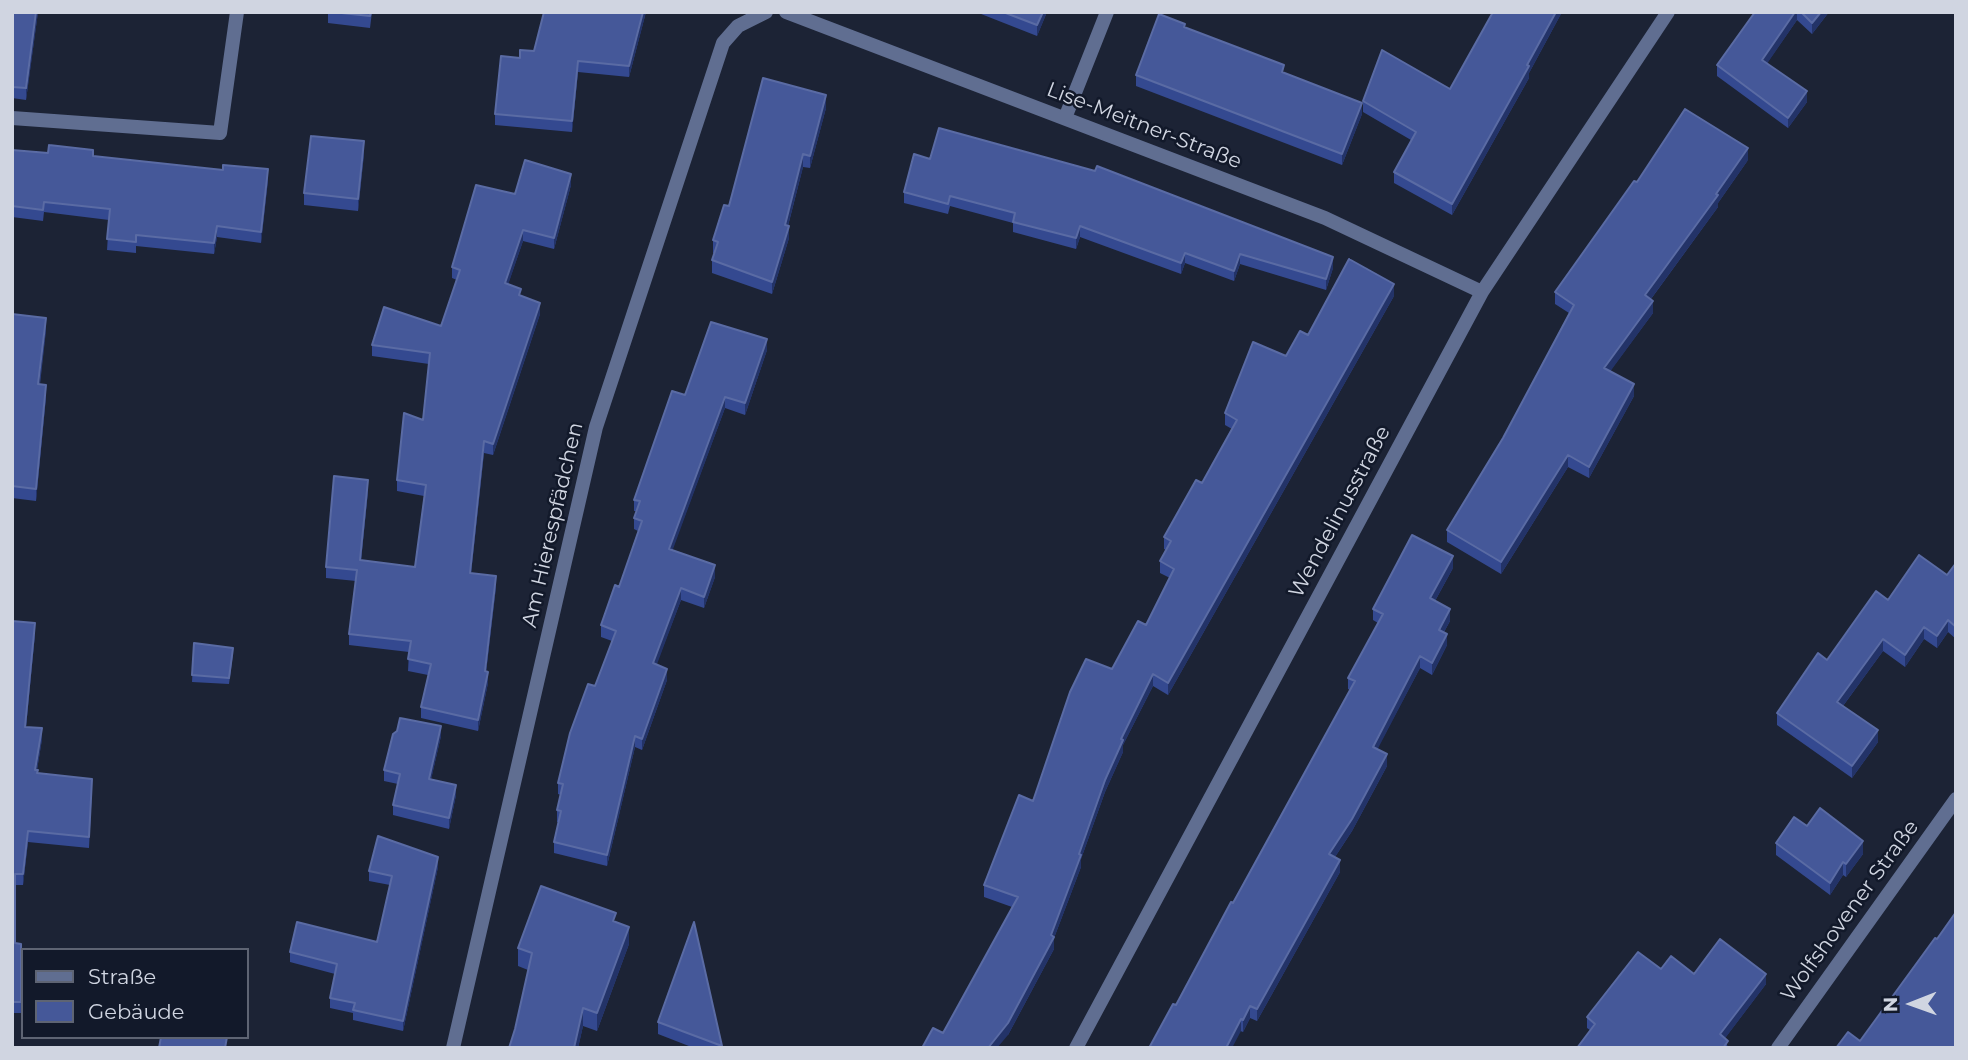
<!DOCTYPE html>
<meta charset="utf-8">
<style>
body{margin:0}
#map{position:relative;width:1968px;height:1060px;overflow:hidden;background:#1c2335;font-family:Montserrat,sans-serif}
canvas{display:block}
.frame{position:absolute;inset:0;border:14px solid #d0d5e1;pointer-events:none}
.legend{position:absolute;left:21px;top:948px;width:228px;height:91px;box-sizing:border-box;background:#12192a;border:2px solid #5e6473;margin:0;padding:9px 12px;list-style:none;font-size:21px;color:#d0d5e1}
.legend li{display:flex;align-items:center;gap:14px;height:35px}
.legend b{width:35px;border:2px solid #5e6473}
.north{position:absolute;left:1877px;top:969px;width:70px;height:70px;-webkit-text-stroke:5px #12192a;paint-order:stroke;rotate:269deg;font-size:19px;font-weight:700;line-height:28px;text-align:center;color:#d0d5e1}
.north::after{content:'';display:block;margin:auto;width:24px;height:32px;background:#d0d5e1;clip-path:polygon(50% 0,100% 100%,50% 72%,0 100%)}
</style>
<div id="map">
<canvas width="1968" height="1060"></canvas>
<div class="frame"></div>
<ul class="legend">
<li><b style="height:9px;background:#606e91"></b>Straße</li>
<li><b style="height:19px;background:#455899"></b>Gebäude</li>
</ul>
<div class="north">N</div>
</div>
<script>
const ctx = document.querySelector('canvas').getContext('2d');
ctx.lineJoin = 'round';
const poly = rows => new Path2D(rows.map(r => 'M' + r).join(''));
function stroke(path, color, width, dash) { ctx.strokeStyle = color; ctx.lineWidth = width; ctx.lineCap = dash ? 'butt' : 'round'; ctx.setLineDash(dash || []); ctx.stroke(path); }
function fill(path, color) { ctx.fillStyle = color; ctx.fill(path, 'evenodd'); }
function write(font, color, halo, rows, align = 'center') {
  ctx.font = font + ' Montserrat,sans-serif'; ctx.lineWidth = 5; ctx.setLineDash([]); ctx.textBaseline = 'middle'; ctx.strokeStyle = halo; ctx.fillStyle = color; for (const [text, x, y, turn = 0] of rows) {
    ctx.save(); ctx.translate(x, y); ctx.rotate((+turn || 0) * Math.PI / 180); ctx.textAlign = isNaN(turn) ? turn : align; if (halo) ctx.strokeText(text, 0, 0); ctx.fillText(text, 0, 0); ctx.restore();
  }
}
stroke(poly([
 [786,12,1325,218,1482,292],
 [12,118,220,133,237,12],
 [1065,118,1107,12],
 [453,1048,596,427,723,43,738,26,766,12],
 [1076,1048,1482,292,1668,12],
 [1778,1048,1956,799]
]), '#606e91', 14);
fill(poly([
 [12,12,38,12,26,100,12,98],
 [328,12,372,12,370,28,328,23],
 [646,12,629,77,578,72,572,132,495,125,495,114,520,58,534,51],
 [976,12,1047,12,1037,36],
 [1493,12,1562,12,1529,73,1529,78,1452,215,1394,183,1394,172,1411,140,1363,112,1363,101,1450,89],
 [1755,12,1829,12,1812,34,1797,20,1767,63,1807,102,1788,128,1717,76,1717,65],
 [1185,28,1284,73,1362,114,1342,165,1136,86,1136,75],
 [826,108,810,168,803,167,788,226,789,238,772,294,712,273,712,260,714,253,713,253,713,240,729,206],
 [12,150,48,153,93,156,268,180,261,243,217,237,214,254,136,246,136,253,107,250,109,220,44,212,43,221,12,217],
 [364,154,358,211,304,205,304,193],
 [930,159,1333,268,1326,290,1240,264,1234,281,1185,263,1181,274,1080,237,1076,249,1013,232,1013,223,950,206,948,214,904,203,904,192],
 [1748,160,1718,203,1718,207,1651,299,1653,313,1610,371,1634,396,1589,478,1568,467,1501,574,1447,542,1447,530,1503,438,1569,313,1555,304,1555,292],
 [571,185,554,249,523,241,508,284,540,314,493,455,484,453,471,573,496,587,486,672,488,683,478,731,421,718,421,707,428,675,408,671,409,652,349,645,349,634,356,581,326,578,326,567,368,491,361,561,415,567,424,496,397,491,397,480,423,420,429,364,372,356,372,345,441,326,457,280,452,278,452,267],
 [1394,296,1168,695,1153,686,1123,745,1123,752,1105,792,1081,859,1081,867,1054,938,1054,949,1008,1035,943,1033,1012,907,984,897,984,885,1112,669,1146,625,1170,578,1160,573,1160,561,1166,550,1164,549,1164,537,1202,483,1232,429,1225,425,1225,413,1308,335],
 [12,314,46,330,40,384,46,397,36,501,12,498],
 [767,350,745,415,725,408,672,550,715,577,704,608,681,600,656,665,667,680,642,750,635,747,607,866,554,853,554,842,558,822,557,822,557,810,561,795,558,794,558,783,612,641,601,637,601,625,619,587,638,531,634,529,634,518,636,511,634,511,634,500,685,395],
 [1956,563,1956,639,1948,632,1937,648,1924,639,1905,667,1883,651,1843,706,1878,742,1852,778,1777,725,1777,713,1827,660,1888,600,1947,575],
 [1453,568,1435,601,1450,621,1444,632,1447,645,1432,675,1420,668,1377,749,1387,766,1352,831,1335,857,1340,872,1257,1021,1250,1018,1243,1032,1176,1005,1350,690,1348,689,1348,678,1378,623,1373,620,1373,609],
 [12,621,35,634,26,727,42,739,37,770,38,773,92,790,89,848,28,842,23,885,15,885,15,943,21,944,21,1013,12,1013],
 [194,643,233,654,229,684,192,682],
 [441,736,431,779,456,795,449,829,393,815,393,805,398,784,384,781,384,770],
 [1807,826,1863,854,1846,877,1843,875,1830,895,1776,855,1776,843],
 [438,867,403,1031,353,1020,353,1013,330,1008,330,998,335,974,290,962,290,952,377,942,390,885,369,881,369,871],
 [616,922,629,944,597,1031,583,1026,578,1048,509,1048,515,1029,528,970,518,966,518,948],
 [1661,969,1694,974,1766,984,1725,1038,1728,1048,1590,1030,1587,1028,1587,1017],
 [658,1022,722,1046,722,1048,694,1048,658,1034]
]), '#344990');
fill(poly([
 [36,12,38,12,26,100,26,88],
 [643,12,646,12,629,77,629,66],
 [1043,12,1047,12,1037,36,1037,25],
 [1556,12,1562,12,1529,73,1529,78,1452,215,1452,204],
 [1795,12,1797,12,1797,20,1762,71,1762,60],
 [1821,12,1829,12,1812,34,1812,23],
 [578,61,578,72,572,132,572,121],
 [1807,91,1807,102,1788,128,1788,118],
 [826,95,826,108,810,168,810,156],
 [1362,103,1362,114,1342,165,1342,154],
 [364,141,364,154,358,211,358,199],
 [1748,148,1748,160,1718,203,1718,207,1645,307,1645,295],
 [803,154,803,167,785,237,785,225],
 [268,169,268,180,261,243,261,232],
 [571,174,571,185,554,249,554,238],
 [217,226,217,237,214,254,214,243],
 [789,226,789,238,772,294,772,282],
 [1080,226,1080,237,1076,249,1076,238],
 [523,230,523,241,505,294,505,283],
 [1185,253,1185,263,1181,274,1181,263],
 [1240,254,1240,264,1234,281,1234,271],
 [1333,257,1333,268,1326,290,1326,279],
 [1394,284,1394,296,1168,695,1168,683],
 [1653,301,1653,313,1604,380,1604,368],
 [540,303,540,314,493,455,493,444],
 [46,318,46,330,38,396,38,384],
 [767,339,767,350,745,415,745,403],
 [1634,384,1634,396,1589,478,1589,467],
 [46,385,46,397,36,501,36,489],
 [725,397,725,408,669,560,669,549],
 [484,441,484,453,470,584,470,573],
 [1568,455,1568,467,1501,574,1501,562],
 [368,480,368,491,360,571,360,560],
 [1453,556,1453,568,1430,610,1430,598],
 [715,565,715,577,704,608,704,597],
 [496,576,496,587,485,682,485,671],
 [681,588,681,600,653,675,653,663],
 [1450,609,1450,621,1439,641,1439,630],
 [1948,620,1948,632,1937,648,1937,636],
 [35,623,35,634,25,738,25,727],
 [1924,627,1924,639,1905,667,1905,655],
 [1447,634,1447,645,1432,675,1432,663],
 [1883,639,1883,651,1837,714,1837,702],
 [1420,656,1420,668,1373,758,1373,747],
 [667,669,667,680,642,750,642,739],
 [488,672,488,683,478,731,478,720],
 [1153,674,1153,686,1123,745,1123,752,1105,792,1081,859,1081,867,1054,938,1054,949,1008,1035,997,1048,988,1048,1051,935,1079,854,1121,739],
 [441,726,441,736,429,789,429,779],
 [42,728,42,739,35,781,35,770],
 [1878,730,1878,742,1852,778,1852,766],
 [635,736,635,747,607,866,607,855],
 [1387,754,1387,766,1352,831,1329,866,1329,854],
 [456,785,456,795,449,829,449,818],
 [28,831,28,842,23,885,23,874],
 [1863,841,1863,854,1846,877,1846,864],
 [438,857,438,867,403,1031,403,1021],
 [1340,860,1340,872,1257,1021,1257,1009],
 [1843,862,1843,875,1830,895,1830,883],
 [629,927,629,944,597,1031,597,1013],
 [1766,974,1766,984,1720,1045,1720,1034],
 [1250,1006,1250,1018,1243,1032,1243,1020],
 [583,1008,583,1026,578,1048,574,1048],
 [1241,1019,1241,1031,1232,1048,1226,1048]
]), '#233368');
const building = poly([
 [12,12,36,12,26,88,12,87,12,12],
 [332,12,371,12,370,16,332,12],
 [544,12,643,12,629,66,578,61,572,121,495,114,501,56,520,58,520,50,534,51,544,12],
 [1003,12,1043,12,1037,25,1003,12],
 [1493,12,1556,12,1527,65,1529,66,1452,204,1394,172,1416,132,1363,101,1382,50,1450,89,1493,12],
 [1755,12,1795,12,1762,60,1807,91,1788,118,1717,65,1755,12],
 [1801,12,1821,12,1812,23,1801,12],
 [1159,14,1185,24,1184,27,1284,65,1282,72,1362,103,1342,154,1136,75,1159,14],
 [763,78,826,95,810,156,803,154,785,225,789,226,772,282,712,260,718,242,713,240,724,205,729,206,763,78],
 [1685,109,1748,148,1716,194,1718,195,1645,295,1653,301,1604,368,1634,384,1589,467,1568,455,1501,562,1447,530,1503,438,1574,305,1555,292,1634,181,1637,182,1685,109],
 [939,128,1095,171,1097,166,1333,257,1326,279,1240,254,1234,271,1185,253,1181,263,1080,226,1076,238,1013,222,1015,213,950,196,948,204,904,192,914,154,930,159,939,128],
 [311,136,364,141,358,199,304,193,311,136],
 [49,145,93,150,93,156,223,170,223,165,268,169,261,232,217,226,214,243,136,235,136,242,107,239,110,209,44,202,43,210,12,206,12,150,48,153,49,145],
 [525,160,571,174,554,238,523,230,505,283,521,289,519,295,540,303,493,444,484,441,470,573,496,576,485,671,488,672,478,720,421,707,431,664,408,659,411,641,349,634,357,570,326,567,334,476,368,480,360,560,415,567,426,485,397,480,404,413,423,420,430,353,372,345,384,307,441,326,460,270,452,267,476,185,515,194,525,160],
 [1349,259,1394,284,1168,683,1153,674,1121,739,1123,740,1105,780,1079,854,1081,855,1051,935,1054,937,1008,1023,988,1048,922,1048,933,1028,943,1033,1018,897,984,885,1019,795,1033,801,1070,692,1086,659,1112,669,1138,621,1146,625,1174,569,1160,561,1171,541,1164,537,1196,480,1202,483,1237,420,1225,413,1253,342,1286,356,1300,331,1308,335,1349,259],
 [12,314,46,318,38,384,46,385,36,489,12,486,12,314],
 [711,322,767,339,745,403,725,397,669,549,715,565,704,597,681,588,653,663,667,669,642,739,635,736,607,855,554,842,561,811,557,810,563,784,558,783,570,733,588,684,595,686,616,631,601,625,615,585,619,587,642,521,634,518,640,501,634,500,672,391,685,395,711,322],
 [1412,535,1453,556,1430,598,1450,609,1439,630,1447,634,1432,663,1420,656,1373,747,1387,754,1352,819,1329,854,1340,860,1257,1009,1250,1006,1243,1020,1241,1019,1226,1048,1149,1048,1173,1004,1176,1005,1231,902,1233,903,1355,681,1348,678,1383,614,1373,609,1412,535],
 [1919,555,1947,575,1956,563,1956,627,1948,620,1937,636,1924,627,1905,655,1883,639,1837,702,1878,730,1852,766,1777,713,1818,653,1827,660,1876,591,1888,600,1919,555],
 [12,621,35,623,25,727,42,728,35,770,38,770,37,773,92,779,89,837,28,831,23,874,15,874,15,943,21,944,21,1002,12,1002,12,621],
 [194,643,233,648,229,678,192,675,194,643],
 [400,718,441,726,429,779,456,785,449,818,393,805,400,774,384,770,393,734,397,731,400,718],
 [1820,808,1863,841,1846,864,1843,862,1830,883,1776,843,1794,817,1807,826,1820,808],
 [378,836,438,857,403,1021,353,1010,355,1003,330,998,337,964,290,952,297,922,377,942,392,876,369,871,378,836],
 [541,886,616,913,613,921,629,927,597,1013,583,1008,574,1048,509,1048,515,1029,532,953,518,948,541,886],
 [1956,912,1956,1048,1836,1048,1848,1032,1860,1041,1935,938,1937,939,1956,912],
 [694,922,722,1046,658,1022,694,922],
 [1720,939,1766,974,1720,1034,1728,1041,1723,1048,1577,1048,1595,1024,1587,1017,1638,952,1661,969,1671,956,1694,974,1720,939],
 [161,1037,227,1037,225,1048,159,1048,161,1037]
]);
fill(building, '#455899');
stroke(building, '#5a6ba4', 2);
write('21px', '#d0d5e1', '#12192a', [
 ["Lise-Meitner-Straße",1144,126,21],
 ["Wendelinusstraße",1340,512,-62],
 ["Am Hierespfädchen",553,525,-77],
 ["Wolfshovener Straße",1850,911,-54]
]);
</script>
